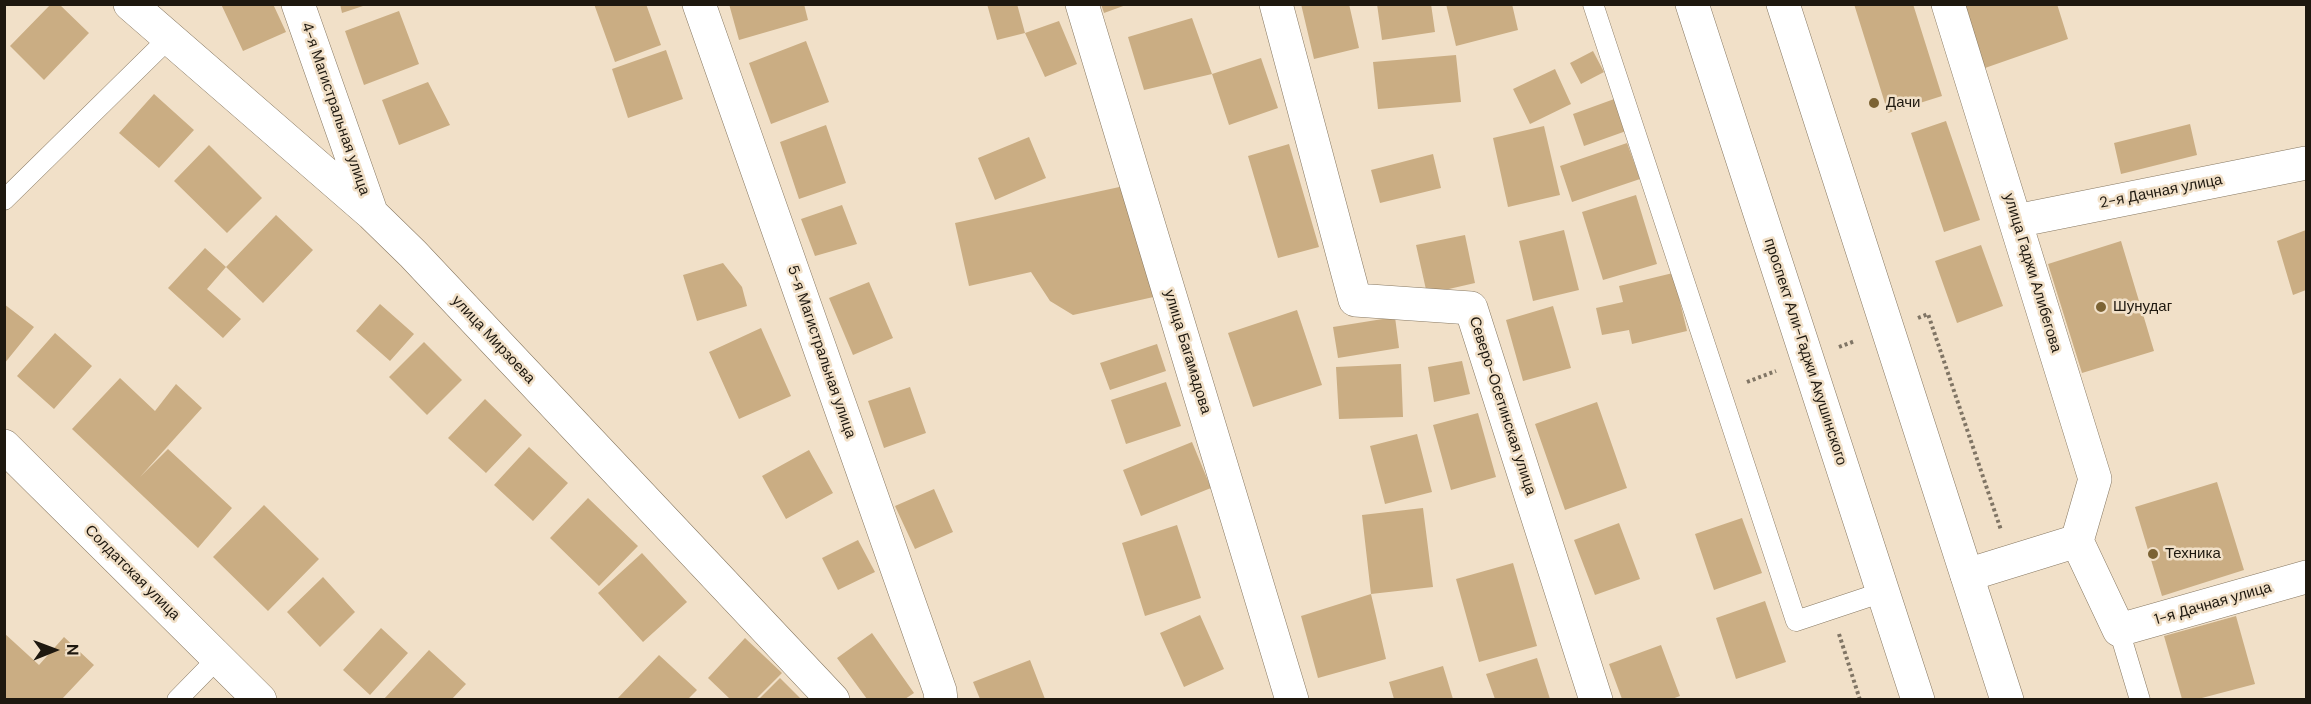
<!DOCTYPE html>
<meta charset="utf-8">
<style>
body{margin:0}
#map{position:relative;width:2311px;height:704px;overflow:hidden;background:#f1e0c8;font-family:"DM Sans",sans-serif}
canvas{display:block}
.frame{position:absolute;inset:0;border:6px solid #1e180f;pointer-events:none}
.north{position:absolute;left:24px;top:620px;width:60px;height:60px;-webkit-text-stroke:4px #f1e0c8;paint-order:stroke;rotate:89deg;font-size:16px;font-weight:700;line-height:24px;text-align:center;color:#1e180f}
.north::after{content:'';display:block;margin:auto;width:21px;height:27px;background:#1e180f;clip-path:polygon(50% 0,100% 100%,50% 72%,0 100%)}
</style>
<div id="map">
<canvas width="2311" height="704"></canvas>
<div class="frame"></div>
<div class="north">N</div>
</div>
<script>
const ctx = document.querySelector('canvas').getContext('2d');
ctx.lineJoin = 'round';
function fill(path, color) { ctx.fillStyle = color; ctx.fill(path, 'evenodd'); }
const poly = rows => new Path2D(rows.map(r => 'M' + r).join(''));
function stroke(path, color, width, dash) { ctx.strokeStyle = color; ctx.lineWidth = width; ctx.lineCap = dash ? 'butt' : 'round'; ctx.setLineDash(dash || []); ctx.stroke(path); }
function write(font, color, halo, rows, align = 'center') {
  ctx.font = font + ' "DM Sans",sans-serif'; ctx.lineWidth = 5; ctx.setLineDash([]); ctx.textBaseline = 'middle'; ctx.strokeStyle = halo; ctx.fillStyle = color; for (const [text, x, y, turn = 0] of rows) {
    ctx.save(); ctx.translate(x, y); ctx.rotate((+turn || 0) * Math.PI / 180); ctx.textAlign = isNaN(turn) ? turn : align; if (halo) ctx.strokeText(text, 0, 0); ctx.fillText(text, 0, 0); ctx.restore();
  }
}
fill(poly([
 [221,4,273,4,286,32,243,51],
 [340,4,366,4,366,5,342,13],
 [594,4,646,4,661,45,615,62],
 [729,4,804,4,808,20,739,40],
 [987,4,1017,4,1025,33,997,40],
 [1101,4,1126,4,1126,5,1104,13],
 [1301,4,1349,4,1359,48,1314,59],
 [1377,4,1431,4,1435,32,1382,40],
 [1446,4,1512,4,1518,30,1456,46],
 [1854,4,1913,4,1942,96,1888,113],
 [1962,4,2057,4,2068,39,1985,68],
 [50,5,60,5,89,33,44,80,10,46],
 [399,11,419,64,364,85,345,31],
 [1192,18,1212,74,1144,90,1128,37],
 [1059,21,1077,64,1045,77,1025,33],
 [806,41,829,102,771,124,749,63],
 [666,50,683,99,628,118,612,69],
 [1593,51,1604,72,1581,84,1570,63],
 [1456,55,1461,102,1378,109,1373,62],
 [1261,58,1278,108,1229,125,1212,74],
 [1555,69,1571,104,1530,124,1513,89],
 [428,82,450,125,399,145,382,100],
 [154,94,194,130,159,168,119,133],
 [1617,98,1629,130,1584,146,1573,114],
 [1946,121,1980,220,1944,232,1911,133],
 [2190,124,2197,155,2121,174,2114,143],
 [826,125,846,183,799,199,780,142],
 [1544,126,1560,195,1508,207,1493,138],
 [1029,137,1046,178,995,200,978,158],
 [1627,143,1640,179,1572,202,1560,166],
 [1289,144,1319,247,1278,258,1248,156],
 [209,145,262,198,227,233,174,181],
 [1433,154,1441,188,1380,203,1371,170],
 [1133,184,1158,296,1073,315,1050,301,1031,272,969,286,955,223],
 [1636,195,1657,264,1603,280,1582,212],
 [842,205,857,244,815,256,801,219],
 [276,215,313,250,263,303,226,267],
 [1564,230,1579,290,1533,301,1519,241],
 [2306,230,2306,290,2293,295,2277,241],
 [1465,235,1475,283,1427,294,1416,245],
 [2121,241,2154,351,2082,373,2048,264],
 [1981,245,2003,306,1957,323,1935,261],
 [205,248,226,267,207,289,241,319,223,338,168,288],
 [723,263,742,287,747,306,697,321,683,275],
 [1673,273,1687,331,1632,344,1629,330,1602,335,1596,308,1623,302,1619,286],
 [869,282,893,338,853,355,829,298],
 [4,304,34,327,4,364],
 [380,304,414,334,390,361,356,331],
 [1553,306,1571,368,1523,381,1506,320],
 [1297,310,1322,385,1253,407,1228,333],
 [1395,317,1399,348,1338,358,1333,327],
 [761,328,791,396,739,419,709,352],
 [55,333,92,366,54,409,17,376],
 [424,342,462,380,427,415,389,377],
 [1157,344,1166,371,1110,390,1100,363],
 [1462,361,1470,394,1434,402,1428,367],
 [1401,364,1403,417,1339,419,1336,367],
 [120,378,155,411,176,384,202,408,140,477,168,449,232,508,198,548,72,429],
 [1166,382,1181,426,1126,444,1111,400],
 [910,387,926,433,884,448,868,401],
 [485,399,522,435,486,473,448,438],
 [1597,402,1627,488,1565,510,1535,424],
 [1478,413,1496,477,1451,490,1433,425],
 [1417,434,1432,492,1385,504,1370,446],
 [1192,442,1211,488,1141,516,1123,470],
 [529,447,568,483,533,521,494,485],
 [809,450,833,493,786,519,762,476],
 [2217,482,2244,570,2162,596,2135,507],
 [934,489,953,532,915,549,895,506],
 [588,498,638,546,599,586,550,538],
 [264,505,319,559,268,611,213,557],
 [1423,508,1433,587,1371,594,1362,515],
 [1742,518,1762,573,1714,590,1695,534],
 [1619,523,1640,579,1595,595,1574,540],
 [1177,525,1201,598,1145,616,1122,543],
 [858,540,875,572,838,590,822,558],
 [642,553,687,602,643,642,598,593],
 [1513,563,1537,646,1479,662,1456,579],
 [323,577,355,612,320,647,287,612],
 [1371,594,1386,659,1318,678,1301,616],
 [1765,601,1786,662,1736,679,1716,618],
 [1200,615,1224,669,1184,687,1160,633],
 [2236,616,2255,684,2198,699,2182,699,2164,636],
 [381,628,408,653,370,695,343,670],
 [4,633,39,665,64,637,94,665,62,699,4,699],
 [872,633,914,693,905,699,867,699,837,658],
 [745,638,782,673,756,699,730,699,708,678],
 [1661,645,1680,696,1672,699,1622,699,1609,664],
 [429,650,466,684,452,699,384,699],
 [659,655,697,690,688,699,617,699],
 [1537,658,1550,699,1495,699,1486,674],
 [1030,660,1045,699,980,699,973,682],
 [1443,666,1453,699,1394,699,1389,682],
 [780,678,801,699,759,699]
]), '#caad83');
const lane = poly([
 [1593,4,1796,621,1883,592],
 [4,200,169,38],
 [2119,630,2140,700],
 [177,700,218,658]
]);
const street = poly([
 [130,4,372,214,413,254,833,700],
 [298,4,371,212],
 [699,4,940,691,941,700],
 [1082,4,1292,700],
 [1276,4,1355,300,1471,308,1596,700],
 [1948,4,2095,479,2077,541],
 [2016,221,2306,163],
 [4,446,260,700],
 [1967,575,2077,541,2119,630,2306,577]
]);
const primary = poly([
 [1692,4,1918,700],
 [1783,4,2007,700]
]);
stroke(lane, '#877862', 21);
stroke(street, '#877862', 34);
stroke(primary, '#877862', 34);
stroke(poly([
 [1918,318,1928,314,2001,530],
 [1839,347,1855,341],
 [1747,382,1776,371],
 [1839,634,1860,700]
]), '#807565', 4, [3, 3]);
stroke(lane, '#fff', 20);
stroke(street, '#fff', 33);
stroke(primary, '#fff', 33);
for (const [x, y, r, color] of [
 [1874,103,6,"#7c6334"],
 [2101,307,6,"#7c6334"],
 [2153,554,6,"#7c6334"]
]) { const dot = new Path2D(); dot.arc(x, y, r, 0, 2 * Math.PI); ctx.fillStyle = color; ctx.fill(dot); stroke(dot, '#f1e0c8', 2); }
write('15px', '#1e180f', '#f1e0c8', [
 ["Дачи",1886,103],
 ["Шунудаг",2113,307],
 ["Техника",2165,554]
], 'left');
write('15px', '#1e180f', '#f1e0c8', [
 ["4-я Магистральная улица",335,109,71],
 ["2-я Дачная улица",2161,192,-11],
 ["улица Гаджи Алибегова",2032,273,73],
 ["улица Мирзоева",493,340,47],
 ["5-я Магистральная улица",821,352,71],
 ["улица Багамадова",1187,352,73],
 ["проспект Али-Гаджи Акушинского",1805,352,72],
 ["Северо-Осетинская улица",1502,406,72],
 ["Солдатская улица",132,573,45],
 ["1-я Дачная улица",2213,604,-16]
]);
</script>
